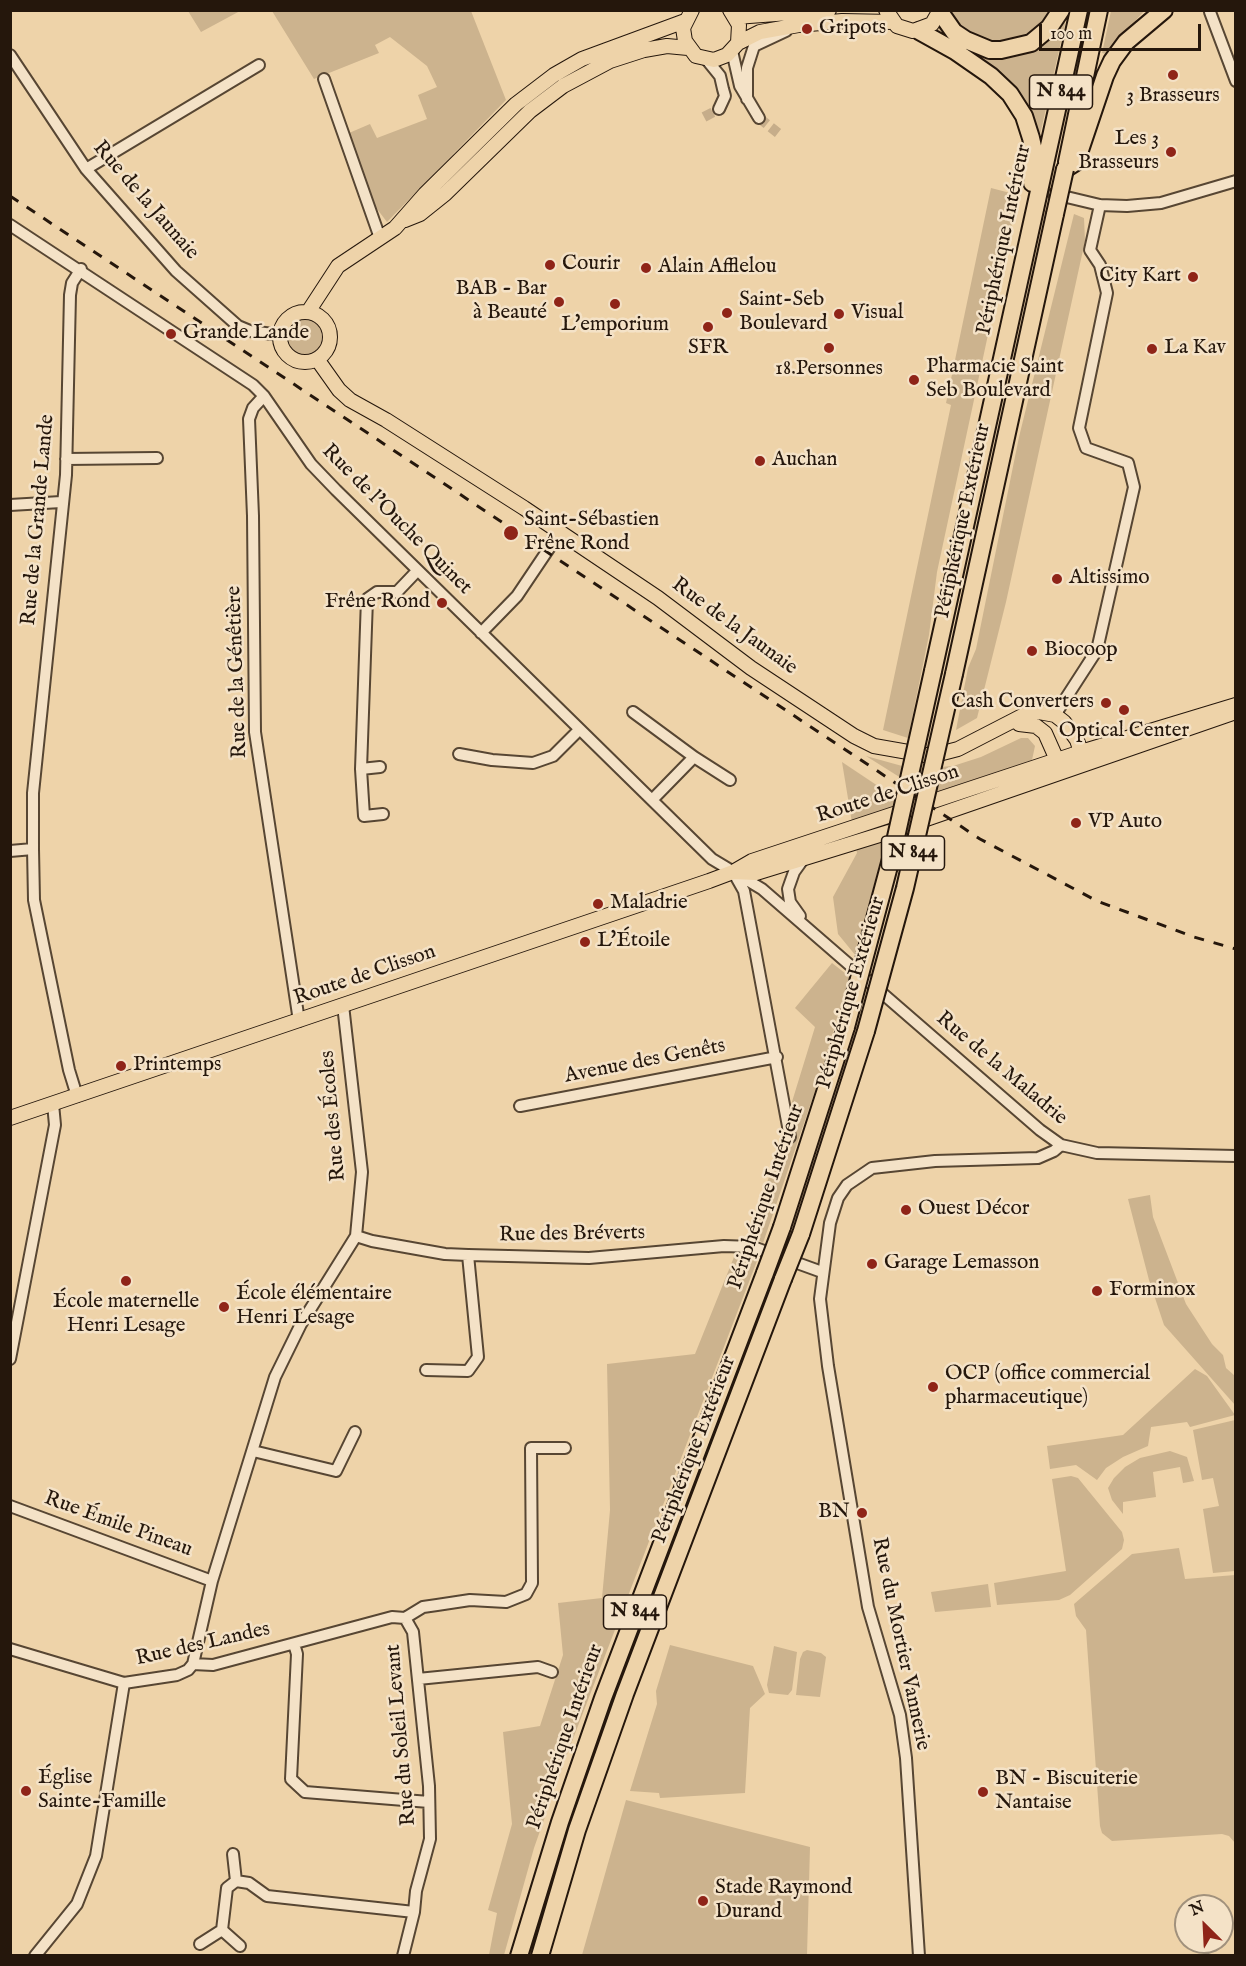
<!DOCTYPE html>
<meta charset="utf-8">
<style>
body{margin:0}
#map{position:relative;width:1246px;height:1966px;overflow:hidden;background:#eed3a9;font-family:"IM FELL English",serif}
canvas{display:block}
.frame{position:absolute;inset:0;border:12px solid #25170c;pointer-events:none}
.north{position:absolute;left:1174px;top:1894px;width:60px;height:60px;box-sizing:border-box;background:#f4e2c7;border:2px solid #a1917c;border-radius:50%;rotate:336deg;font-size:16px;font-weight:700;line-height:24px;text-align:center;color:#25170c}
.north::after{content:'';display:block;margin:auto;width:21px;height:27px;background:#8f2418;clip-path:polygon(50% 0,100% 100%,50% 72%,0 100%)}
.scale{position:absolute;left:1039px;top:24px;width:162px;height:27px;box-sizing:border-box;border:3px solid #25170c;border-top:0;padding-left:8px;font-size:18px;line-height:21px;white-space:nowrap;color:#25170c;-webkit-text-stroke:4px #f4e2c7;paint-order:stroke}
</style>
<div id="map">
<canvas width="1246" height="1966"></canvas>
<div class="frame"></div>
<div class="north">N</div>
<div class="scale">100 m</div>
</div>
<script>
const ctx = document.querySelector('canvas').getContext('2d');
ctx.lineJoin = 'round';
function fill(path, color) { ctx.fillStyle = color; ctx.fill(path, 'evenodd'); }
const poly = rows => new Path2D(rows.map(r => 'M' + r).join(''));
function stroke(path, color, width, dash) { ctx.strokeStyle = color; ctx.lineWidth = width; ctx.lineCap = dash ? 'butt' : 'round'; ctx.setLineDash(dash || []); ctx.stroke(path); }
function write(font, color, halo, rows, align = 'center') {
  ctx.font = font + ' "IM FELL English",serif'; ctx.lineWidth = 5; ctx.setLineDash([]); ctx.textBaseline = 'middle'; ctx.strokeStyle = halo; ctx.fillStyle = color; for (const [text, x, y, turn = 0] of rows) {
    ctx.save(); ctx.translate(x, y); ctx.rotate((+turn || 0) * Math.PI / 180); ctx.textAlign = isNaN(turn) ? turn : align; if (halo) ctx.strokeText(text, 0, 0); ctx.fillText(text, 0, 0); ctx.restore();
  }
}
fill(poly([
 [188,11,240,11,201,32],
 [272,11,471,11,506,100,387,222,374,205,349,133,370,124,377,138,427,119,418,95,437,87,427,66,390,37,375,45,379,53,314,79],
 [951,11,1063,11,1065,24,1040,135,1028,134,1001,90,923,38,951,15],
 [1111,11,1144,11,1106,54,1102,53],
 [991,188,1018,195,937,572,929,635,908,738,883,730,951,405,946,403],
 [1074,214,1084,218,1085,241,1006,602,977,718,956,730,968,668,976,649,1019,437],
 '288 337a17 17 0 1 1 34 0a17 17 0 1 1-34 0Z',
 [1021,738,1028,738,1035,746,1032,760,928,795,866,756,913,769,953,766,981,757],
 [842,762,896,798,856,956,838,934,833,897,857,853],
 [832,963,850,977,814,1094,763,1243,751,1235,815,1027,795,1008],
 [1150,1195,1153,1217,1186,1304,1212,1344,1223,1355,1226,1368,1235,1376,1235,1405,1164,1325,1149,1280,1128,1199],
 [734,1257,757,1261,566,1757,534,1848,504,1955,489,1955,497,1913,488,1910,512,1824,503,1732,540,1726,563,1655,558,1603,602,1598,610,1510,607,1364,695,1354],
 [1195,1369,1207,1376,1235,1415,1190,1427,1187,1422,1151,1427,1148,1446,1123,1457,1106,1468,1097,1480,1076,1465,1050,1469,1047,1446,1123,1435],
 [1235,1420,1235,1571,1213,1573,1203,1509,1219,1506,1213,1478,1202,1480,1193,1430],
 [1170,1451,1187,1457,1194,1481,1183,1483,1180,1467,1153,1472,1156,1497,1123,1502,1123,1514,1112,1500,1108,1488,1114,1478,1125,1467,1140,1458],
 [1071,1476,1078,1478,1122,1532,1124,1540,1122,1549,1070,1595,1059,1600,997,1605,994,1583,1066,1571,1052,1479],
 [1179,1548,1185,1579,1235,1575,1235,1843,1229,1836,1222,1834,1112,1841,1102,1833,1100,1826,1086,1630,1076,1616,1074,1604,1132,1554],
 [988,1584,991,1607,935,1612,931,1592],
 [670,1645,753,1666,765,1694,750,1708,745,1793,660,1798,659,1793,630,1791,657,1704,656,1691],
 [774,1646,797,1652,792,1690,788,1695,769,1693,767,1685],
 [807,1650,821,1653,826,1657,820,1697,796,1695,800,1659,803,1652],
 [626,1800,810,1847,807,1955,582,1955]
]), '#ccb38e');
stroke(poly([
 [704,117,719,109],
 [759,118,778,133]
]), '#c6ad8a', 10, [10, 5]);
const minor = poly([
 [1210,12,1236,81],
 [732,51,740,86,759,118],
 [10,55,86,169,176,271,238,326,250,331,280,335],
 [707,60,720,76,723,89,725,96,719,109],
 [324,79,380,238],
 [747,99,747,68,754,46,786,31],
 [86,169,259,65],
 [1054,194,1100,205,1127,206,1161,203,1236,181],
 [10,225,253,385,264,396,311,464,336,490,712,859,762,889,1040,1130,1061,1145,1097,1153,1236,1156],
 [264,396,253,408,249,419,253,516,255,732,299,1021],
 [66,459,157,458],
 [10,505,61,502],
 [481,633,517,596,560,532],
 [633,712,694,757],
 [1055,715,1097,650,1134,487,1128,463,1086,448,1079,428,1107,293,1100,265,1090,250,1100,205],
 [459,754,492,760,533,763,553,756,579,730],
 [380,767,361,769,367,599,377,592,397,592,417,571],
 [361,769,364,816,383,814],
 [652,800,694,757,730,780],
 [10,851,33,849],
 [735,875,744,891,790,1137],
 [800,916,790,902,788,889,794,872,804,858],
 [77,1096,69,1070,34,900,33,849,33,793,66,475,70,295,72,283,81,269],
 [520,1106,777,1057],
 [356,1236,372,1241,445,1254,468,1255,589,1258,724,1246,753,1247,822,1272],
 [10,1359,55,1125,53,1104],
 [426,1370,468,1371,478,1357,468,1255],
 [253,1451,336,1471,355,1432],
 [10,1506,212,1581],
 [405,1618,423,1607,437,1605,470,1600,506,1602,526,1594,532,1583,531,1448,565,1448],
 [294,1644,297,1654,291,1779,305,1792,429,1802],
 [10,1649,124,1683,177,1675,188,1670,193,1664,213,1665,392,1617,405,1618],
 [193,1664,212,1581,275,1377,301,1324,356,1236,362,1172,343,1005],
 [418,1679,538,1667,552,1672],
 [233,1854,236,1881],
 [200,1944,222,1930],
 [240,1946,222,1930,227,1888,236,1881,249,1883,267,1896,414,1912],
 [35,1956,77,1904,96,1856,124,1683],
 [403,1956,414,1912,416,1891,430,1839,429,1786,413,1632,405,1618],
 [919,1956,906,1758,900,1715,868,1607,828,1366,820,1299,830,1223,838,1198,847,1185,872,1168,935,1161,1038,1158,1054,1151,1061,1145]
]);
const major = poly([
 [692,10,683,28,685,41,696,56,714,60,727,55,738,43,739,25,730,10],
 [886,10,897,26,913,31,932,24,940,10],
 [736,17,829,10],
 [738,43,760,32,799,25,842,21,893,22],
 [405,220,420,214,445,194,530,111,563,86,610,61,644,50,667,46,688,48],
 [308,312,338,266,395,228,425,194,516,104,554,75,582,59,685,21],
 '280 337a25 25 0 1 1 50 0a25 25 0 1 1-50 0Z',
 [317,359,339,390,350,400,386,420,524,508,658,598,751,668,854,736,874,746,931,756,958,749,1024,715,1039,712,1055,715,1064,722,1077,740,1081,752],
 [1019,724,1036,726,1045,733,1057,760],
 [733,872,756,873,889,832,1236,712],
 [10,1118,709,881,733,872,752,861,1081,752,1236,705]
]);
const highway = poly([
 [940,12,954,32,966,40,990,50,1001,50,1031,43,1049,28,1061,10],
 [919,31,955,51,991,76,1010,94,1024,116,1031,138,1034,151,1032,183],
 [1067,162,1099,10],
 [1065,169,1076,162,1105,76,1112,61,1126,42,1164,10],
 [933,671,1079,10],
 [954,674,1055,214],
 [782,1227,846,1027],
 [801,1234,866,1031],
 [519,1956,560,1822,603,1698,765,1273],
 [540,1956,577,1830,625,1694,783,1279]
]);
stroke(minor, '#574633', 14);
stroke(major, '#25170c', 16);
stroke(highway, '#25170c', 20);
stroke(minor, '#f4e2c7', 10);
stroke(major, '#eed3a9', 14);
stroke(highway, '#eed3a9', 16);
stroke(poly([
 [10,196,980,839,1097,901,1194,937,1236,949]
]), '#25170c', 3, [10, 10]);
const highwayBridge = poly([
 [1055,214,1065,169],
 [846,1027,892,855,933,671],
 [866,1031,905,888,954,674],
 [765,1273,782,1227],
 [783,1279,801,1234]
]);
stroke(highwayBridge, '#25170c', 20, []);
stroke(highwayBridge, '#eed3a9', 16);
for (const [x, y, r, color] of [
 [807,29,6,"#8f2418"],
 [1173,75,6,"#8f2418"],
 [1171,152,6,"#8f2418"],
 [550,265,6,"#8f2418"],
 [646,268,6,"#8f2418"],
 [1193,277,6,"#8f2418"],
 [559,302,6,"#8f2418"],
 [615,304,6,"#8f2418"],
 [727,313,6,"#8f2418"],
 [839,314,6,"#8f2418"],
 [708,327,6,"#8f2418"],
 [171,334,6,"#8f2418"],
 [829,348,6,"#8f2418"],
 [1152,349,6,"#8f2418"],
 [914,380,6,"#8f2418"],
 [760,461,6,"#8f2418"],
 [511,533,8,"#8f2418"],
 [1057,579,6,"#8f2418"],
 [442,603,6,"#8f2418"],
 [1032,651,6,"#8f2418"],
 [1106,703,6,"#8f2418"],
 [1124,710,6,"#8f2418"],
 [1076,823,6,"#8f2418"],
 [598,904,6,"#8f2418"],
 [585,942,6,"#8f2418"],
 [121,1066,6,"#8f2418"],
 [906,1210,6,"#8f2418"],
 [872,1264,6,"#8f2418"],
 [126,1281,6,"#8f2418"],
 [1097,1291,6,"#8f2418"],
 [224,1307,6,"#8f2418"],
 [933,1387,6,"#8f2418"],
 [862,1513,6,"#8f2418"],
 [26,1791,6,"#8f2418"],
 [983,1792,6,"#8f2418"],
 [703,1901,6,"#8f2418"]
]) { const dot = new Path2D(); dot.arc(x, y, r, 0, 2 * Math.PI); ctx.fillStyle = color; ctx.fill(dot); stroke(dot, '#f4e2c7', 2); }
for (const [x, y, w] of [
 [1061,92,63],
 [913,853,63],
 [635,1612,63]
]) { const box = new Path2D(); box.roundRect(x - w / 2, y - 17, w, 34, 4.5); ctx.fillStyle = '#f4e2c7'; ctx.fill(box); stroke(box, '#25170c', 1.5); }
write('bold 20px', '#25170c', null, [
 ["N 844",1061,92],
 ["N 844",913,853],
 ["N 844",635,1612]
]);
write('21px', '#25170c', '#f4e2c7', [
 ["Gripots",819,29],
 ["3 Brasseurs",1173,97,"center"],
 ["Les 3",1159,140,"right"],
 ["Brasseurs",1159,164,"right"],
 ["Courir",562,265],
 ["Alain Afflelou",658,268],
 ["City Kart",1181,277,"right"],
 ["BAB - Bar",547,290,"right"],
 ["à Beauté",547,314,"right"],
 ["Saint-Seb",739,301],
 ["Boulevard",739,325],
 ["Visual",851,314],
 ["L'emporium",615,326,"center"],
 ["Grande Lande",183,334],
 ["SFR",708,349,"center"],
 ["La Kav",1164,349],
 ["Pharmacie Saint",926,368],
 ["Seb Boulevard",926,392],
 ["18.Personnes",829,370,"center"],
 ["Auchan",772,461],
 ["Saint-Sébastien",524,521],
 ["Frêne Rond",524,545],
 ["Altissimo",1069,579],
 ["Frêne Rond",430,603,"right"],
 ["Biocoop",1044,651],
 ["Cash Converters",1094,703,"right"],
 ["Optical Center",1124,732,"center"],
 ["VP Auto",1088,823],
 ["Maladrie",610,904],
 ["L'Étoile",597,942],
 ["Printemps",133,1066],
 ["Ouest Décor",918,1210],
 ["Garage Lemasson",884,1264],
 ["Forminox",1109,1291],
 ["École élémentaire",236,1295],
 ["Henri Lesage",236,1319],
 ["École maternelle",126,1303,"center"],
 ["Henri Lesage",126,1327,"center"],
 ["OCP (office commercial",945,1375],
 ["pharmaceutique)",945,1399],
 ["BN",850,1513,"right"],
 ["Église",38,1779],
 ["Sainte-Famille",38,1803],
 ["BN - Biscuiterie",995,1780],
 ["Nantaise",995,1804],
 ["Stade Raymond",715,1889],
 ["Durand",715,1913]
], 'left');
write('21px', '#25170c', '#f4e2c7', [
 ["Rue de la Jaunaie",145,201,49],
 ["Périphérique Intérieur",1005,240,-78],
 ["Rue de la Grande Lande",39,520,-85],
 ["Rue de l'Ouche Quinet",396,520,45],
 ["Périphérique Extérieur",964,521,-78],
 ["Rue de la Jaunaie",734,627,36],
 ["Rue de la Génêtière",238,672,-92],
 ["Route de Clisson",888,795,-18],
 ["Route de Clisson",365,976,-19],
 ["Périphérique Extérieur",852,993,-74],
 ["Avenue des Genêts",645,1062,-11],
 ["Rue de la Maladrie",1001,1069,40],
 ["Rue des Écoles",334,1116,-95],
 ["Périphérique Intérieur",767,1197,-71],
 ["Rue des Bréverts",572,1235,-1],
 ["Périphérique Extérieur",695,1450,-69],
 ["Rue Émile Pineau",118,1525,20],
 ["Rue du Mortier Vannerie",900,1644,78],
 ["Rue des Landes",203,1645,-13],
 ["Rue du Soleil Levant",402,1735,-95],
 ["Périphérique Intérieur",566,1737,-71]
]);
</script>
